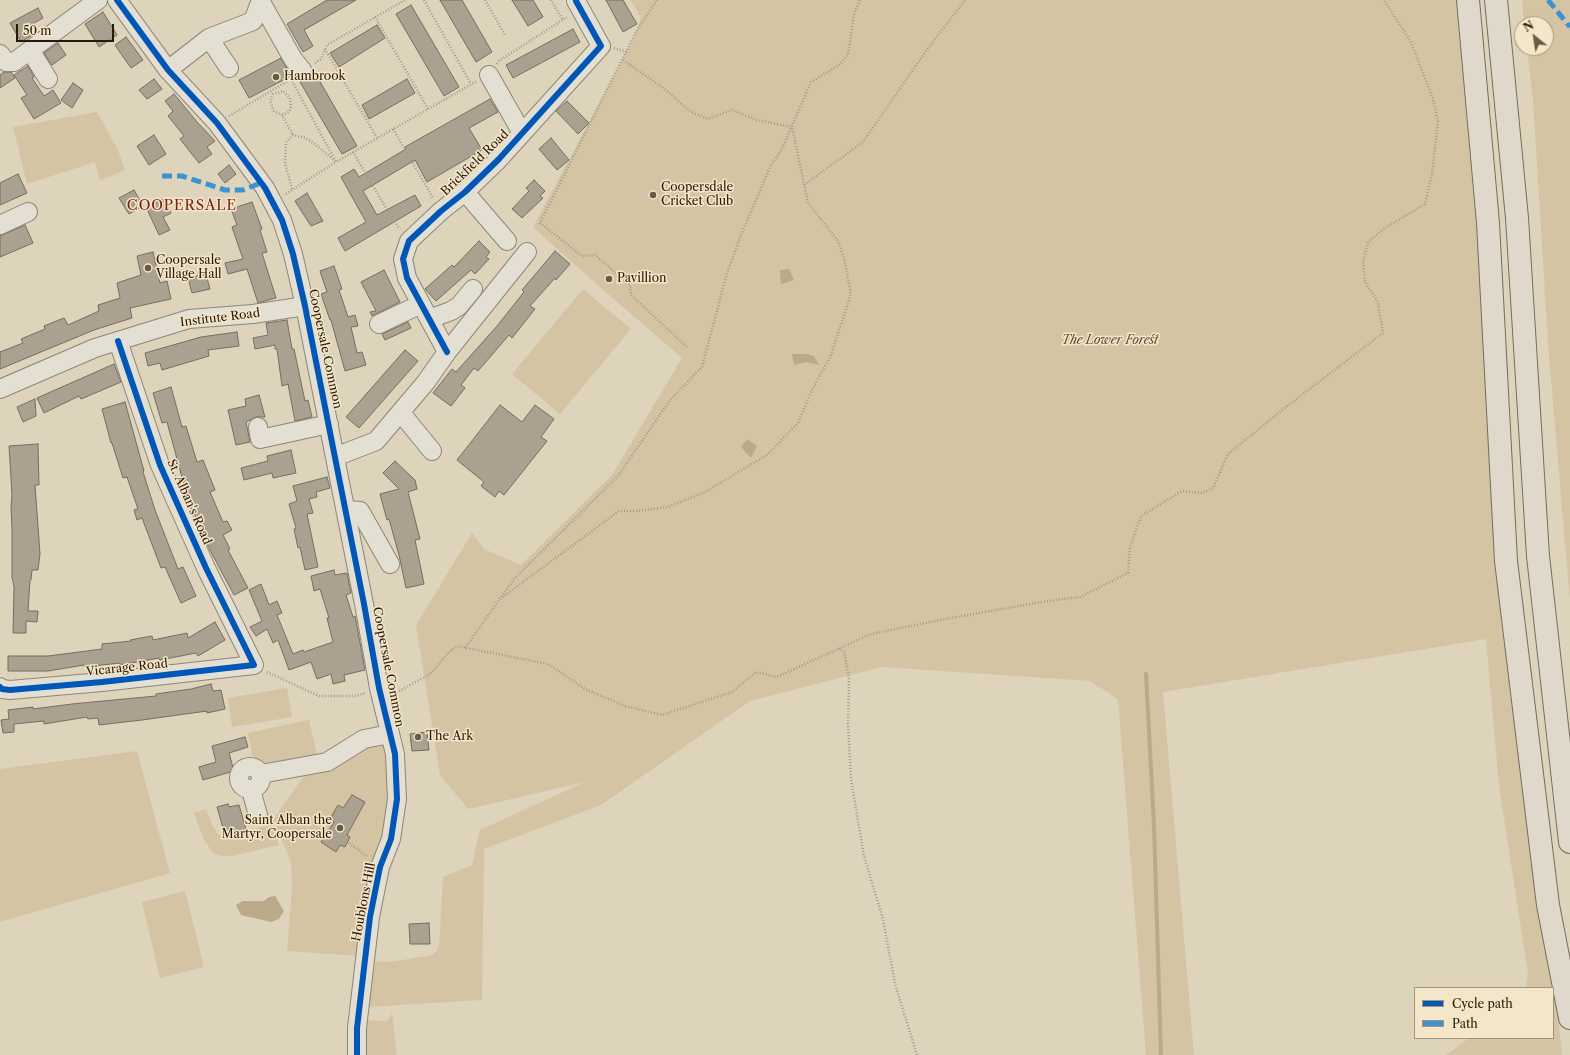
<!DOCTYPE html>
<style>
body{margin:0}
#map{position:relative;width:1570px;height:1055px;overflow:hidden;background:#ded3bb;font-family:"Libre Caslon Text",serif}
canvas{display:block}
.legend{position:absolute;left:1414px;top:987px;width:140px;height:52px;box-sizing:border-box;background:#f3e6c9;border:1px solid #a3947c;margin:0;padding:5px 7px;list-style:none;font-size:12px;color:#2a1908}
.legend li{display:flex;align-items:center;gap:8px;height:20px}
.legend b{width:20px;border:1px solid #a3947c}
.north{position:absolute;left:1514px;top:16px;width:40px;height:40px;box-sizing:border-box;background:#f3e6c9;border:1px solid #a3947c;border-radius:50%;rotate:330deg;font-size:11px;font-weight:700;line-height:16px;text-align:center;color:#2a1908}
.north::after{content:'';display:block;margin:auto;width:14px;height:18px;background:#695a47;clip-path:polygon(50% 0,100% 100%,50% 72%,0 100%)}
.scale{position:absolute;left:16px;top:24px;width:98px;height:18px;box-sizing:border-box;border:2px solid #2a1908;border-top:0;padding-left:5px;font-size:12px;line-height:14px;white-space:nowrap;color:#2a1908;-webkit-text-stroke:3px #f3e6c9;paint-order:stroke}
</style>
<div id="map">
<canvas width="1570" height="1055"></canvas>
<ul class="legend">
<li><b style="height:5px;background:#0057b8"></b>Cycle path</li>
<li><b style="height:5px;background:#3c93d1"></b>Path</li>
</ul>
<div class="north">N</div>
<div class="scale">50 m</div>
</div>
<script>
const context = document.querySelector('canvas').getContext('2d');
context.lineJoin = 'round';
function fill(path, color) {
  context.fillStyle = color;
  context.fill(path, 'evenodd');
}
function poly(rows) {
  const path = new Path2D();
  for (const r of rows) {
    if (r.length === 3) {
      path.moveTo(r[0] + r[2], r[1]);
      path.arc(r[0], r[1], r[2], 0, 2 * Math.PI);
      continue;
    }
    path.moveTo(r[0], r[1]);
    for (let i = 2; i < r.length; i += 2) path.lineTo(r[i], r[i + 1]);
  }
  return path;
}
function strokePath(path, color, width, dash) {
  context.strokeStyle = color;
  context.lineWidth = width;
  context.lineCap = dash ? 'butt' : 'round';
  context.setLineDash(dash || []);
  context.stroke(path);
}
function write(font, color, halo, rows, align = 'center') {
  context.font = font + ' "Libre Caslon Text",serif';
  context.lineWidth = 3;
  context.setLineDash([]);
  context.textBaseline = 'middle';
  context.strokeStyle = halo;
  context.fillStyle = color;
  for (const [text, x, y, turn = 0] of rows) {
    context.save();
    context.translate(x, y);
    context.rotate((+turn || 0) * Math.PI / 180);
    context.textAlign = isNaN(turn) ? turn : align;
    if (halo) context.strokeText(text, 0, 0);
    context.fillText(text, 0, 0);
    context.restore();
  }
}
fill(poly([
 [631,0,1464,0,1499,420,1562,1055,1446,1055,1469,1038,1553,1038,1553,988,1526,988,1528,974,1499,786,1486,639,1163,692,1194,1055,1146,1055,1118,699,1090,681,882,667,750,701,601,805,484,849,482,1000,367,1007,371,961,390,962,433,955,439,948,443,877,472,865,480,830,585,782,468,809,440,775,416,625,472,533,484,549,521,565,612,475,682,358,585,274,533,227,632,42,641,18],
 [1522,0,1570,0,1570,601,1548,344,1533,100,1527,48,1546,48,1546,24,1524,24],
 [97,112,118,150,125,170,100,181,95,162,27,184,13,127],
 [583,289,631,329,560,414,512,374],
 [287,688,292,717,232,727,228,698],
 [309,720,318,759,266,770,253,759,248,733],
 [385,740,391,766,387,839,368,875,358,956,287,951,292,889,291,862,273,820,303,777,319,766,366,743],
 [137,751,170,873,0,922,0,769],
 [206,809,213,827,218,834,225,838,272,824,279,845,232,856,221,856,213,853,203,838,194,813],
 [185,891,204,967,160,978,142,902],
 [392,1013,397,1055,365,1055,366,1020,388,1021]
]), '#d4c4a3');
fill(poly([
 [789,269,794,280,781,284,780,270],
 [792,354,806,354,814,356,819,365,806,362,794,365],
 [747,439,757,446,751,458,741,447],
 [275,896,284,911,279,919,271,922,241,915,236,905,243,901,264,901,269,897]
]), '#baaa89');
strokePath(poly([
 [1146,674,1154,826,1161,1055]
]), '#baaa89', 4);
const building = poly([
 [327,0,356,0,304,30,313,46,303,52,287,24,327,0],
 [440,0,462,0,492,52,476,62,440,0],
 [512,0,533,0,543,17,528,26,512,0],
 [606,0,623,0,637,24,623,32,606,0],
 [411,5,459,87,444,96,396,14,411,5],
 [38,8,43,18,29,26,34,34,21,42,10,23,38,8],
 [103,12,117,35,99,47,85,24,103,12],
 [377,25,385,38,339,67,330,53,377,25],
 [573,29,580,42,513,78,506,65,573,29],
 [126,37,143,60,131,68,115,45,126,37],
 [58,43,66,55,52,65,44,53,58,43],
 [281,58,291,76,249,98,239,80,281,58],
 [28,66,34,77,32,78,44,96,53,90,61,103,34,119,21,98,27,95,14,75,28,66],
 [4,72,11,72,15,78,0,88,0,75,4,72],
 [315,73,357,146,342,154,300,82,315,73],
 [154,79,162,89,147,99,139,90,154,79],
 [407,79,415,93,369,119,362,105,407,79],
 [73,83,83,90,72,108,61,100,73,83],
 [174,94,197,122,215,141,207,147,212,154,199,163,180,139,184,136,168,116,173,111,165,101,174,94],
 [490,99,498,112,469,128,482,150,427,182,415,160,363,191,377,215,415,195,421,206,345,251,338,238,366,222,341,177,354,169,359,177,406,149,405,147,490,99],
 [567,101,589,123,578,134,556,111,567,101],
 [154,135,166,154,149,165,137,146,154,135],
 [551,138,569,160,557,170,539,149,551,138],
 [229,165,236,174,225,183,218,174,229,165],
 [18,174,27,193,0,205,0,183,18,174],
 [534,180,545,191,540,196,543,198,522,218,512,209,529,191,526,188,534,180],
 [134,190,143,206,129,214,119,198,134,190],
 [307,193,323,221,311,226,295,201,307,193],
 [164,199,171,213,163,217,170,230,159,235,146,207,164,199],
 [252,202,262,229,260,230,267,252,262,253,276,298,258,303,247,269,228,274,225,263,243,259,232,227,237,225,231,209,252,202],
 [25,225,33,243,0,257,0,236,25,225],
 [479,241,490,252,486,257,489,259,475,274,471,270,436,301,425,289,452,265,454,267,479,241],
 [555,251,570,264,556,280,555,278,530,306,535,309,512,338,509,335,478,371,474,368,461,385,465,388,451,406,433,393,452,369,456,372,497,326,524,292,522,290,555,251],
 [153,252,160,283,167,281,171,299,130,308,132,318,94,330,0,369,0,352,23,343,21,339,45,329,44,326,64,318,68,325,99,311,98,305,120,298,117,283,141,275,137,256,153,252],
 [334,266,342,289,339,290,348,317,355,315,358,326,351,327,357,353,362,352,366,365,345,371,331,320,330,320,321,294,327,292,320,271,334,266],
 [384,270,400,302,372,316,370,312,376,311,361,282,384,270],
 [206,274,210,289,192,293,188,278,206,274],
 [287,320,292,349,294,349,305,401,308,400,312,417,295,421,288,384,282,386,277,349,275,349,275,345,255,349,253,338,268,335,266,323,287,320],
 [408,322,411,328,385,340,382,334,408,322],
 [237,332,239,346,208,350,209,356,162,370,160,363,148,366,145,353,201,337,237,332],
 [405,350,418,361,359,428,346,417,405,350],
 [114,364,121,382,81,399,79,396,44,413,37,398,114,364],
 [171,387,182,427,186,426,197,462,203,460,215,490,210,492,223,522,227,521,232,530,223,535,230,549,228,550,248,588,234,595,211,552,202,533,203,532,189,503,192,502,183,481,167,422,162,423,153,393,171,387],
 [259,395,265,417,256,417,246,422,250,442,236,445,228,410,246,406,245,399,259,395],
 [35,399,36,416,23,422,17,407,35,399],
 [125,402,144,471,143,472,155,510,178,569,183,567,196,596,181,603,165,567,161,568,142,518,137,520,134,510,138,509,127,477,123,478,112,443,111,443,102,409,125,402],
 [500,405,522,422,535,405,554,419,541,437,547,441,504,495,499,491,495,497,481,486,484,482,457,460,500,405],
 [38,444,39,485,35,485,40,554,38,570,32,570,31,580,30,580,28,611,38,611,37,622,26,621,26,633,13,633,14,587,12,577,12,528,11,507,12,495,9,446,38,444],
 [291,450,296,473,273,478,272,473,244,480,241,468,268,461,267,456,291,450],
 [395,461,415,480,417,489,408,492,420,539,415,540,424,584,406,588,399,555,389,519,387,520,380,494,399,489,383,473,395,461],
 [327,477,330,488,316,492,317,497,309,499,313,513,307,514,318,567,305,570,300,547,298,548,294,529,296,528,289,504,297,501,293,486,327,477],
 [334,570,335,575,347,573,351,593,346,595,353,617,355,616,365,670,344,675,345,681,333,684,331,674,317,679,311,662,289,670,278,640,273,643,267,629,256,636,250,627,262,621,249,590,261,584,269,605,277,601,282,613,277,615,293,654,303,650,304,652,333,642,327,618,329,618,320,589,314,591,311,576,334,570],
 [215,622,225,640,198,656,196,653,160,660,159,658,120,665,120,663,84,667,84,665,48,671,8,671,8,656,48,656,102,649,102,644,131,641,130,640,152,636,153,640,187,633,188,638,215,622],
 [211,684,213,691,221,690,225,709,207,713,207,711,142,720,99,725,98,718,88,719,87,717,44,724,44,721,14,724,14,732,3,733,1,720,9,719,8,710,33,707,33,709,72,704,156,696,156,694,191,689,211,684],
 [427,732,429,750,412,751,410,734,427,732],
 [245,737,248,747,229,753,234,771,203,780,199,767,216,762,212,746,245,737],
 [352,795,365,802,347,835,350,837,345,847,340,845,336,852,321,842,334,822,330,819,338,805,343,808,352,795],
 [228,804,229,807,239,805,246,829,225,835,217,807,228,804],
 [429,923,430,944,410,944,409,924,429,923]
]);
fill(building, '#aaa190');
strokePath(building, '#756d5f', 1);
const minor = poly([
 [117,0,168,70,217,123,265,188,282,220,293,254,305,306,364,604,379,688,395,754,396,777,397,799,391,839,380,867,370,917,357,1028,357,1055],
 [261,2,293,59,302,70],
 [209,38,229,68],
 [30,50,48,79],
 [0,54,6,62,14,62,98,0],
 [168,70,209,38,253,21,261,0],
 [489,75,522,133],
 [465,192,507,241],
 [0,225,28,212],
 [429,319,451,311,459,306,473,289],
 [379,324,421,304],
 [447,352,407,278,403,259,409,241,441,211,465,192,498,160,601,46,576,1],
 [0,389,95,348,189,319,253,314,305,306],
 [401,413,432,451],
 [258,427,260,439,329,424],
 [335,457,376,441,426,382,447,352,527,252],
 [346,510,360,511,390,564],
 [0,687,2,689,10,690,102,682,254,665,206,568,160,465,118,341],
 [250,778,11],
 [261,774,327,762,364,739,390,734],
 [251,790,258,815]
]);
const highway = poly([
 [1468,0,1488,223,1506,561,1548,905,1570,1018],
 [1496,0,1517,218,1538,556,1570,842]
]);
strokePath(minor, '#8e8677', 20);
strokePath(highway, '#756d5f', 24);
strokePath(poly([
 [424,0,471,84],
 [485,0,505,35],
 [551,0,563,20],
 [657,0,637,30,540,223,582,256,595,255,630,285,631,295,687,347],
 [375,17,428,109],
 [614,48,627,52],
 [325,49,377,138],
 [623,60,662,87,691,112,708,119,732,110,757,120,792,127],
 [315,63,321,59,327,45,405,0],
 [497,64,499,61,567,17],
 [282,115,289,112,291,107,290,98,283,91,273,94,270,101,274,111,282,115,293,135],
 [229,116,291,79,336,162,284,195],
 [393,129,433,198],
 [353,152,393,220,400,229],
 [804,185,863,142,926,51,965,0],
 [292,189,285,163,286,142,293,135,306,138,315,144,336,162,477,81],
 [500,599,619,511,638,511,668,507,705,492,767,455,798,423,812,390,831,355,851,294,844,258,838,241,808,203,792,127],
 [465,648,514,579,618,476,670,400,702,367,727,273,741,235,771,165,782,149,811,82,839,65,848,55,854,14,860,0],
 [839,648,844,652,849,678,848,724,851,779,864,856,883,919,895,984,917,1055],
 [267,672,319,696,355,696,366,693],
 [394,694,430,674,449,652,457,646,548,664,585,689,625,706,662,715,732,692,756,672,777,677,871,634,940,620,1041,602,1080,597,1128,573,1130,547,1141,516,1182,491,1202,493,1213,488,1228,454,1286,407,1383,333,1378,302,1365,282,1363,262,1368,242,1385,228,1425,204,1432,174,1438,121,1433,99,1411,42,1384,0],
 [349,843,368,857]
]), '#a19b90', 2.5, [1, 2]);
strokePath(minor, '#e4dfd3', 18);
strokePath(highway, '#e0d9cb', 22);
strokePath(poly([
 [1548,0,1570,27],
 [162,176,182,176,225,190,243,190,261,183]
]), '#3c93d1', 5, [10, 5]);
strokePath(poly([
 [117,0,168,70,217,123,265,188,282,220,293,254,305,306,364,604,379,688,395,754,396,777,397,799,391,839,380,867,370,917,357,1028,357,1055],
 [447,352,407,278,403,259,409,241,441,211,465,192,498,160,601,46,576,1],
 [0,687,2,689,10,690,102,682,254,665,206,568,160,465,118,341]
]), '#0057b8', 6);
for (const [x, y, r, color] of [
 [276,77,4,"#695a47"],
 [653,195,4,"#695a47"],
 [148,268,4,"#695a47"],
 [609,279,4,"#695a47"],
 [418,737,4,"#695a47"],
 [340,828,4,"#695a47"]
]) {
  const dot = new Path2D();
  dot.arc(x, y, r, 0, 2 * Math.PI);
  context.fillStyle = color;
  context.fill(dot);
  strokePath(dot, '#f3e6c9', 1.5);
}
write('12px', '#2a1908', '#f3e6c9', [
 ["Hambrook",284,77],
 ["Coopersdale",661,188],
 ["Cricket Club",661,202],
 ["Coopersale",156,261],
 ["Village Hall",156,275],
 ["Pavillion",617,279],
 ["The Ark",426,737],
 ["Saint Alban the",332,821,"right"],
 ["Martyr, Coopersale",332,835,"right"]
], 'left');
write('12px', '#2a1908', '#f3e6c9', [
 ["Brickfield Road",475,163,-44],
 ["Institute Road",220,318,-7],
 ["Coopersale Common",325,349,78],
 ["St. Alban's Road",189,502,66],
 ["Coopersale Common",388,667,79],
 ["Vicarage Road",127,668,-6],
 ["Houblons Hill",364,902,-79]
]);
write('italic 12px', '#5b4931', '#f3e6c9', [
 ["The Lower Forest",1110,341]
]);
context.letterSpacing = '1px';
write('14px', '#7a1f14', '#f3e6c9', [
 ["COOPERSALE",182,206]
]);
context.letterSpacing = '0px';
</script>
